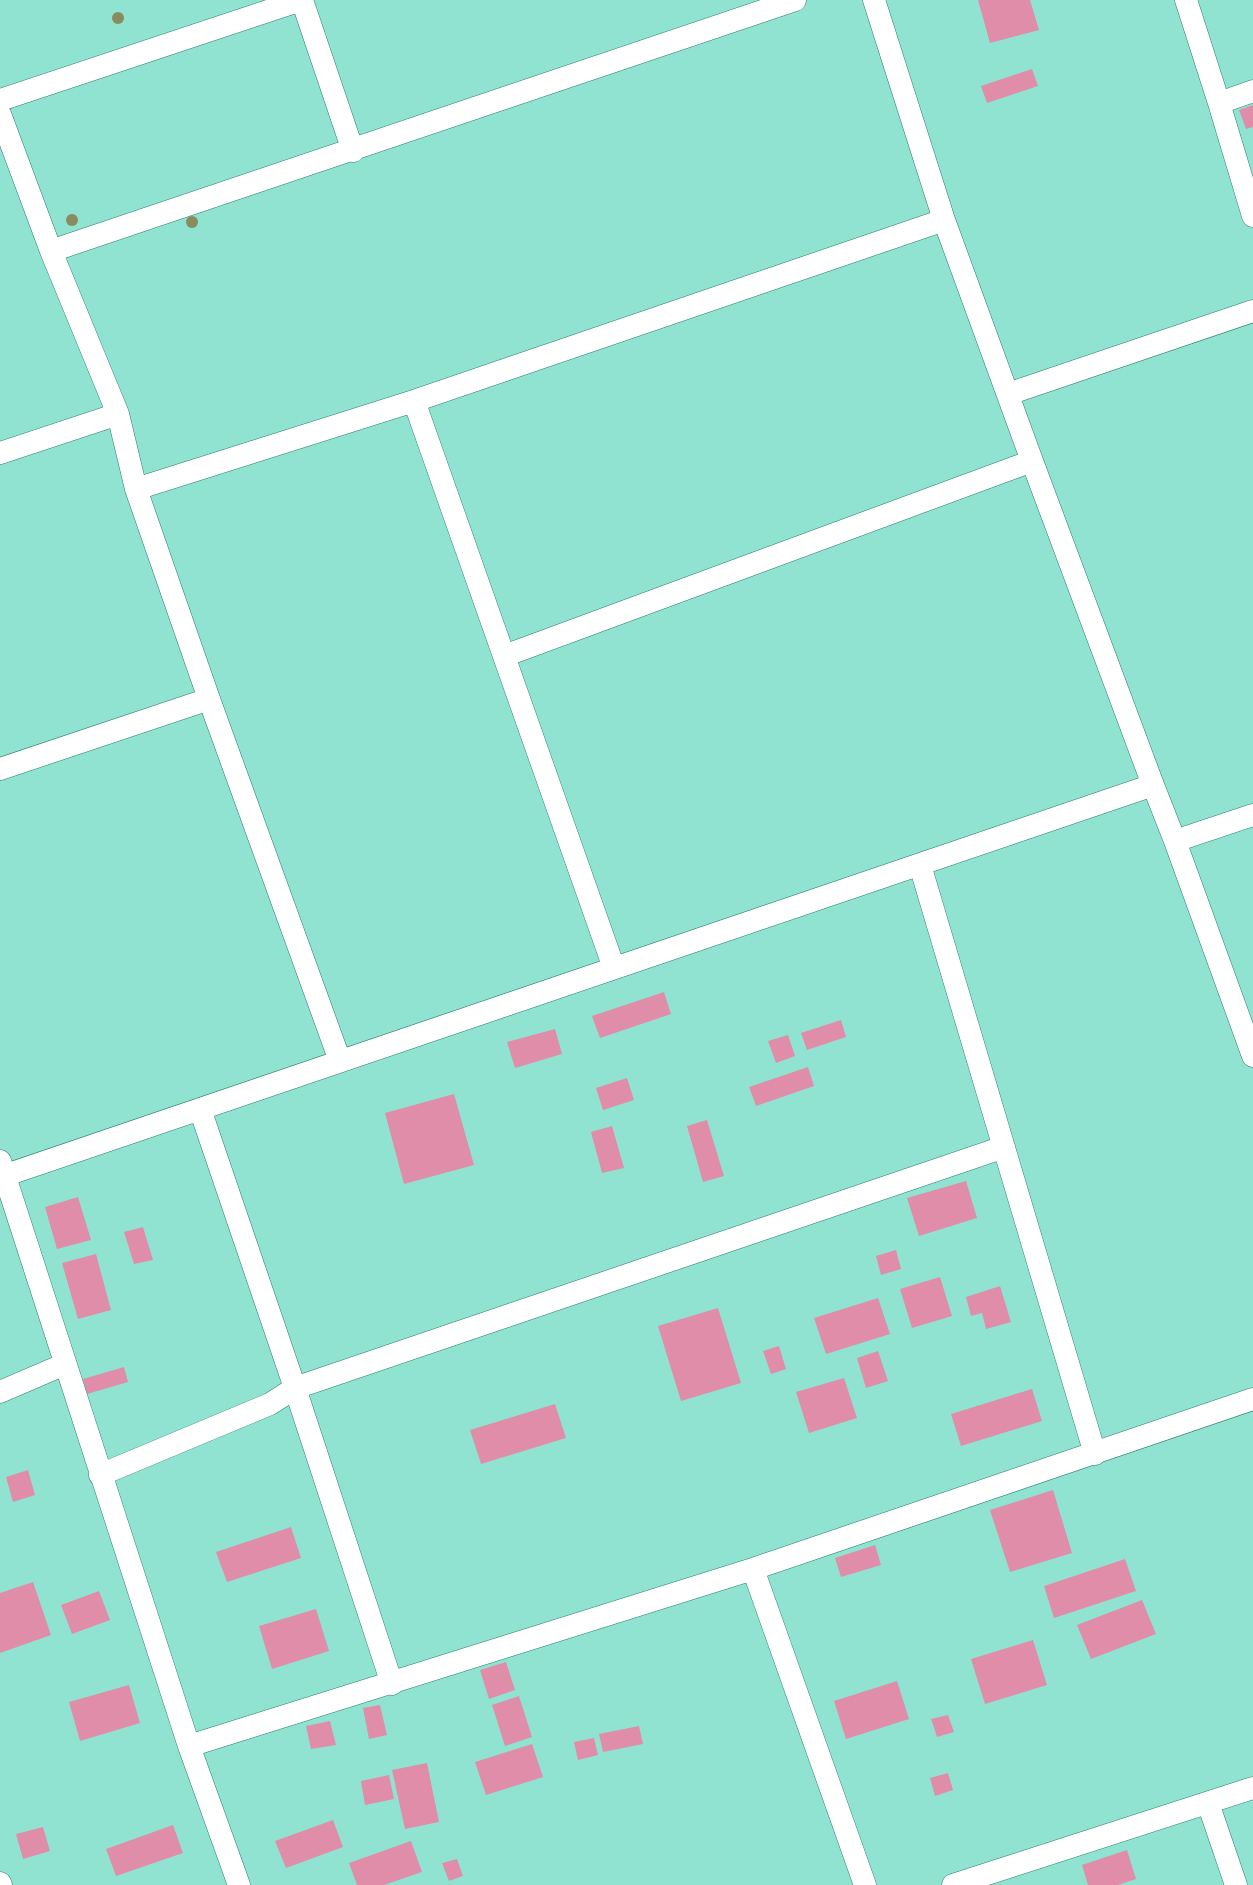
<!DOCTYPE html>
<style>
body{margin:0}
canvas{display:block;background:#90e3d0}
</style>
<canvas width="1253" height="1885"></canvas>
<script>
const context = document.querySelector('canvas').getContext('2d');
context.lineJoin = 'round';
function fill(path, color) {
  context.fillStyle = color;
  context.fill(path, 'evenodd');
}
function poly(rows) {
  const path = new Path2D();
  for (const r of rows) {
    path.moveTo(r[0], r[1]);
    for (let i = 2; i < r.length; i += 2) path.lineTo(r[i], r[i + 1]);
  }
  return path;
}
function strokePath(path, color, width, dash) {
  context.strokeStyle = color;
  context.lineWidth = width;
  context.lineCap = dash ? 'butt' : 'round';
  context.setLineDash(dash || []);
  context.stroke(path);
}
fill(poly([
 [978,0,1030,0,1039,30,990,43],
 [1032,69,1038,86,987,103,981,86],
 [1253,105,1253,127,1246,129,1239,110],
 [664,992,671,1014,600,1038,592,1016],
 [841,1020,846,1037,807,1050,801,1033],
 [555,1029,562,1054,515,1068,507,1042],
 [788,1035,795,1056,776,1063,768,1041],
 [808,1067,814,1086,756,1106,749,1087],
 [627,1078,634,1100,603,1110,596,1088],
 [454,1094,474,1165,404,1184,385,1113],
 [707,1120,724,1176,703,1182,687,1126],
 [612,1126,624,1168,602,1173,591,1132],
 [966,1181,977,1218,919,1236,907,1198],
 [78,1197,91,1240,57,1249,45,1207],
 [143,1227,153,1260,134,1264,124,1232],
 [896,1250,901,1269,881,1275,876,1256],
 [96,1254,111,1310,78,1319,62,1263],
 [940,1277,952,1316,912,1328,900,1289],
 [1000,1286,1011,1322,986,1329,982,1313,971,1316,966,1297],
 [878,1298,890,1334,826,1354,814,1318],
 [718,1308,741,1383,681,1401,658,1326],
 [779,1346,786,1369,771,1374,763,1351],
 [878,1351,888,1381,866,1388,857,1358],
 [124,1367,128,1382,87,1394,83,1379],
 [844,1378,857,1418,809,1433,796,1392],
 [1032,1389,1042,1421,961,1446,951,1414],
 [555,1404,566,1438,481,1464,470,1430],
 [28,1470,35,1495,13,1502,6,1477],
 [1053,1490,1072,1553,1010,1572,990,1510],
 [291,1527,301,1558,227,1582,216,1552],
 [875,1545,881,1565,841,1577,835,1558],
 [1125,1559,1136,1591,1054,1618,1044,1586],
 [33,1582,51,1635,0,1653,0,1593],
 [99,1591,110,1620,72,1634,61,1605],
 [1142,1600,1156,1634,1091,1659,1077,1625],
 [316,1609,329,1651,272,1669,259,1626],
 [1033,1640,1047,1685,985,1704,971,1659],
 [506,1662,515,1690,489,1699,480,1670],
 [897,1681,909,1719,846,1739,834,1701],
 [129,1685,140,1723,80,1741,69,1702],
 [519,1696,532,1737,505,1746,492,1705],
 [380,1705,387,1735,369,1739,363,1708],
 [948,1715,954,1732,937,1737,931,1719],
 [330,1721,336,1745,311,1749,306,1726],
 [639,1726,643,1744,603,1752,599,1734],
 [594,1738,598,1755,578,1760,574,1742],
 [532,1744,543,1777,486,1795,475,1762],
 [427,1763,439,1822,405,1829,392,1770],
 [948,1773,953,1790,935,1796,930,1778],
 [389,1775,394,1799,365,1805,361,1781],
 [333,1820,343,1847,286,1868,275,1841],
 [173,1825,183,1853,116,1876,106,1849],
 [43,1827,50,1851,23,1859,16,1834],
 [411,1841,422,1872,384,1885,357,1885,349,1863],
 [1127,1850,1136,1879,1118,1885,1088,1885,1082,1865],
 [457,1859,463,1876,449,1881,442,1863]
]), '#e08da9');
const minor = poly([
 [302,0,353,151],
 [874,0,944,220,1032,461,1153,785,1175,841,1253,1056],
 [1186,0,1219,103,1253,216],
 [0,100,301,0],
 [1219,103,1253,91],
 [0,114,51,251,118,414,136,489,209,699,340,1061],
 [51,251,795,0],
 [1008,394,1253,311],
 [414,401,614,968],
 [0,453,118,414],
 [136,489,414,401,944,220],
 [504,656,1032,461],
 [0,769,209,699],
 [1175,841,1253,815],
 [920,865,1095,1454],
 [200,1109,295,1388,392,1684],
 [0,1161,189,1746,239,1885],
 [0,1177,1153,785],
 [0,1392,65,1364],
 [100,1475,270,1404,295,1388,1004,1147],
 [753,1569,865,1885],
 [189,1746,753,1569,1253,1399],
 [1208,1803,1236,1885],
 [0,1883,1,1885],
 [953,1885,1253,1788]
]);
strokePath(minor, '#29806f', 23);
strokePath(minor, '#fff', 22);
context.fillStyle = '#888c5e';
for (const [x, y] of [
 [118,18],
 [72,220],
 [192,222]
]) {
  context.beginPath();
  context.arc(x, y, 6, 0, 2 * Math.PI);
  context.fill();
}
</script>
